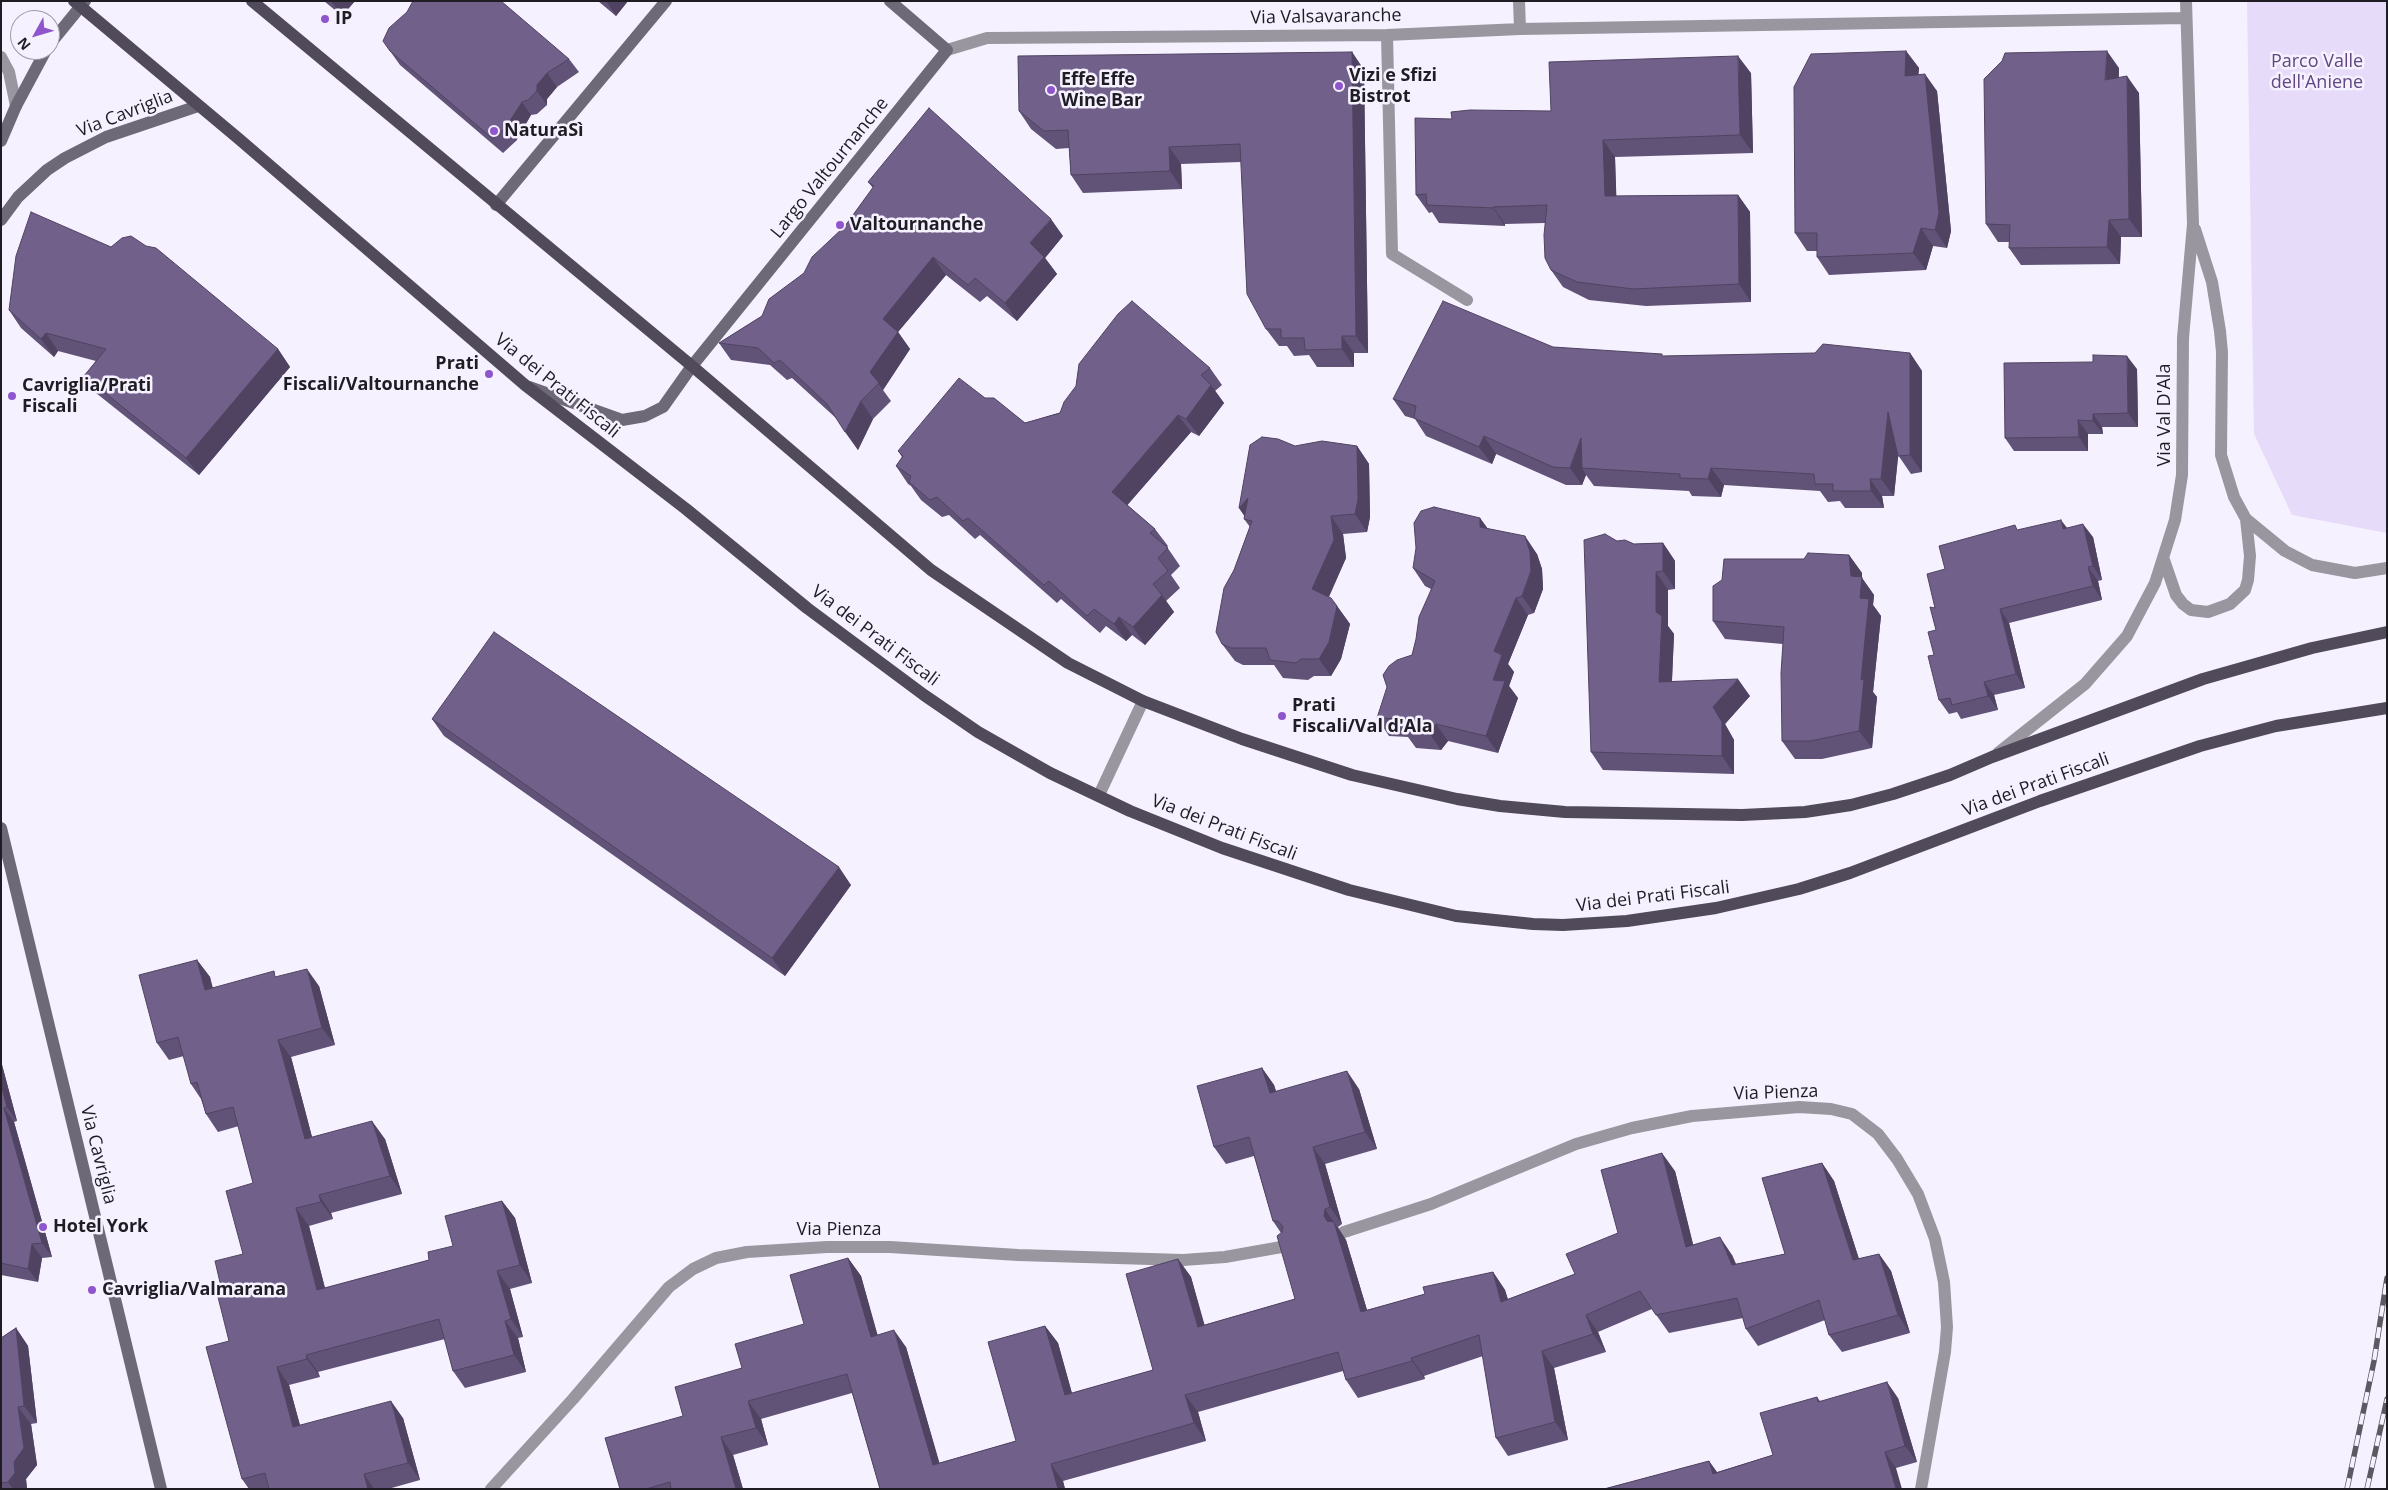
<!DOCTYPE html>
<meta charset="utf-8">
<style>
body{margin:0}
#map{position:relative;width:2388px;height:1490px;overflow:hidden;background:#f6f1ff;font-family:"Open Sans",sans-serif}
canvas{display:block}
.frame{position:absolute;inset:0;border:2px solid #201c24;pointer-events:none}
.north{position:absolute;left:10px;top:10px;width:50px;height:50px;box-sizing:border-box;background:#f6f1ff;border:1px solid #a09ca7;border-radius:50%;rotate:231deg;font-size:14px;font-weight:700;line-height:20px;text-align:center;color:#201c24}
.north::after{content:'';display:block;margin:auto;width:18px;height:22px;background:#8e55cd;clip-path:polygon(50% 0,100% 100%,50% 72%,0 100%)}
</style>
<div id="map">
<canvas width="2388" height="1490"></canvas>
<div class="frame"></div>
<div class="north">N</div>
</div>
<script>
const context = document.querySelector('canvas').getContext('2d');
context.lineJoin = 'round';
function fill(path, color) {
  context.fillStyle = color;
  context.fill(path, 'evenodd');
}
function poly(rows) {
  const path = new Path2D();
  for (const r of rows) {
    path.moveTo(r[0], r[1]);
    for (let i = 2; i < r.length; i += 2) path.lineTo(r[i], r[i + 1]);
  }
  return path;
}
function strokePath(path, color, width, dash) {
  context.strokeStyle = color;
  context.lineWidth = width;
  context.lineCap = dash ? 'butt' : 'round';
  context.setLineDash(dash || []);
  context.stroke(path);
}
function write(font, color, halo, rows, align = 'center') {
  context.font = font + ' "Open Sans",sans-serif';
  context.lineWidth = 5;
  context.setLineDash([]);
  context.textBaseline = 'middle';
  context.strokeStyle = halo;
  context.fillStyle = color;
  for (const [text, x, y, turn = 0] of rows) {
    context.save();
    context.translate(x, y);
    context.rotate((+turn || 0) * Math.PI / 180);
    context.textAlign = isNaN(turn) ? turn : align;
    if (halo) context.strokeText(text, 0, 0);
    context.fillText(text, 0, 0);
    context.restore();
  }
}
fill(poly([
 [2247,1,2387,1,2387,533,2292,515,2254,434]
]), '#e7dbfa');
strokePath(poly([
 [1519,1,1520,29],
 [1387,35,1392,254,1467,300],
 [947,50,987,38,1387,35,1520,29,2186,18],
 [1,57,9,72,16,106],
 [2195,229,2212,282,2220,331,2222,352,2221,455,2234,497,2246,519,2285,551,2312,565,2355,573,2387,568],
 [2164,560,2176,595,2183,604,2191,610,2208,612,2230,604,2245,590,2248,580,2250,556,2246,519],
 [1998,753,2085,684,2127,636,2155,583,2175,520,2182,475,2183,338,2193,224,2186,1],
 [1099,795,1143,701],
 [1344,1232,1431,1204,1576,1144,1632,1128,1692,1116,1799,1107,1831,1109,1852,1114,1878,1134,1897,1159,1918,1194,1935,1239,1944,1282,1947,1327,1945,1352,1921,1489],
 [491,1489,573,1399,669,1287,693,1269,716,1258,747,1252,827,1247,890,1247,1018,1255,1183,1260,1225,1257,1287,1246]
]), '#99969f', 12);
strokePath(poly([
 [50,44,85,1],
 [1,141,16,106,46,50],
 [496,205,666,1],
 [1,220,18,197,47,170,65,158,106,137,198,106],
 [529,387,622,420,645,416,663,407,692,366,947,50,890,1],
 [1,828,161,1489]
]), '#6e6976', 12);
strokePath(poly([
 [74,1,239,139,525,385,686,509,807,608,924,695,978,732,1050,773,1130,811,1222,848,1349,890,1456,916,1533,924,1563,925,1627,921,1716,908,1799,889,1850,873,2040,801,2200,746,2276,726,2387,708],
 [252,1,692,366,931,570,1068,663,1143,701,1242,739,1352,775,1457,799,1500,806,1565,812,1742,815,1805,812,1851,805,1893,794,1950,775,1992,757,2203,679,2312,648,2387,632]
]), '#504a5a', 12);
const rail = poly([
 [2347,1489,2374,1361,2387,1278],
 [2367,1489,2387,1399]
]);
strokePath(rail, '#5d5862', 5.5);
strokePath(rail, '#f6f1ff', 4, [11]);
fill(poly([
 [324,1,355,1,342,16],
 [598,1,628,1,616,16],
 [407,12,569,59,579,72,557,87,547,99,547,105,537,114,531,115,516,141,503,153,400,65,390,51],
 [1906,51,1919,68,1918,75,1937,91,1951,231,1947,248,1933,246,1926,270,1829,275,1817,257,1817,251,1807,251,1795,233],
 [1352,52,1364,70,1368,353,1354,353,1354,367,1317,367,1309,355,1294,356,1287,346,1279,346,1266,329,1241,162,1181,164,1182,189,1083,193,1071,175,1069,148,1056,149,1031,129,1019,111],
 [2119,68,2119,77,2139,93,2142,237,2121,237,2120,264,2021,265,2009,248,2009,242,1998,242,1986,224],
 [1751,73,1753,153,1615,157,1616,196,1738,195,1750,212,1751,302,1646,306,1589,300,1563,287,1551,270,1545,223,1505,224,1505,226,1439,223,1432,212,1429,213,1416,195,1452,119,1551,111],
 [868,182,1063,236,1045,258,1057,274,1017,321,987,296,980,302,946,275,898,332,910,349,883,390,891,401,873,419,858,450,837,419,792,378,787,380,770,365,731,360,719,343,762,316,804,273,845,226,873,188],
 [9,310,278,349,290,367,199,475,96,393,84,376,96,361,58,351,54,357,21,328],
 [1553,347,1664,356,1910,353,1922,371,1922,472,1911,474,1898,455,1894,496,1882,496,1884,508,1845,508,1840,501,1828,502,1820,491,1724,485,1721,497,1692,496,1689,491,1594,486,1586,475,1582,485,1566,485,1496,454,1492,464,1426,436,1415,419,1405,416,1393,399],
 [1210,368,1222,385,1215,391,1224,403,1199,436,1191,432,1127,505,1155,529,1168,546,1167,547,1180,566,1171,575,1180,588,1166,601,1174,612,1145,645,1132,635,1126,641,1106,626,1100,633,1061,599,1057,603,980,535,975,539,949,515,942,517,921,500,911,486,908,484,896,466,902,457,898,451,985,398,1025,423],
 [2137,369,2138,427,2102,427,2103,434,2088,434,2088,451,2014,451,2005,438],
 [1295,446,1357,446,1369,464,1370,517,1367,532,1343,534,1346,558,1329,597,1337,606,1350,624,1341,659,1331,676,1314,676,1308,680,1283,678,1274,665,1243,665,1235,661,1222,644,1234,570,1250,527,1244,519,1245,516,1239,508],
 [1480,518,1488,529,1537,554,1542,569,1543,589,1534,613,1528,615,1508,664,1514,672,1509,686,1518,698,1498,753,1448,741,1441,750,1416,748,1408,737,1389,736,1377,718,1412,655,1431,589,1425,586,1413,568],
 [2067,528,2093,537,2102,580,2098,581,2102,600,2009,623,2025,688,1994,695,1998,710,1961,719,1957,712,1949,714,1939,700,1934,655,1936,630,1935,608,2019,530],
 [1663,543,1675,561,1675,589,1668,590,1668,626,1674,634,1672,681,1750,696,1725,724,1734,740,1734,774,1603,770,1591,752,1634,544],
 [1849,555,1862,573,1862,578,1874,595,1873,605,1881,616,1873,692,1877,697,1872,748,1822,759,1795,759,1782,741,1783,644,1725,639,1713,621,1804,559],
 [432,719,851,885,785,976,444,736],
 [197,960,210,977,212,988,277,977,319,986,335,1045,291,1057,312,1137,385,1139,402,1194,331,1213,333,1219,309,1226,325,1288,429,1260,453,1246,502,1201,515,1218,532,1283,510,1289,523,1337,518,1338,526,1372,465,1388,453,1371,445,1339,318,1372,320,1377,289,1385,300,1425,403,1418,420,1480,388,1489,249,1489,242,1479,229,1341,222,1291,243,1254,253,1183,239,1126,218,1132,206,1114,201,1099,191,1084,184,1056,169,1060,157,1043],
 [1,1061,17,1121,14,1122,52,1257,42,1258,38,1282,1,1275],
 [1262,1068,1274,1085,1276,1091,1359,1089,1377,1149,1325,1164,1342,1224,1338,1227,1346,1240,1367,1310,1425,1294,1493,1272,1505,1290,1508,1299,1575,1274,1618,1233,1675,1171,1693,1245,1732,1255,1736,1264,1785,1254,1822,1163,1834,1181,1859,1259,1879,1254,1891,1271,1910,1333,1842,1352,1829,1335,1825,1320,1758,1346,1746,1329,1743,1318,1669,1333,1652,1309,1598,1332,1606,1352,1554,1368,1568,1440,1508,1456,1496,1438,1483,1356,1424,1376,1425,1379,1358,1398,1346,1380,1343,1371,1198,1412,1206,1441,1063,1481,1065,1489,880,1489,852,1393,761,1419,768,1445,733,1455,743,1489,620,1489,683,1416,742,1368,804,1324,848,1258,861,1276,877,1335,906,1347,939,1463,1016,1441,1045,1326,1058,1343,1072,1393,1153,1370,1178,1259,1191,1277,1204,1325,1295,1299,1281,1233,1273,1221,1254,1156,1226,1164,1214,1147],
 [16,1328,28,1346,37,1423,31,1424,37,1465,26,1479,27,1489,1,1489,1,1338],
 [1817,1397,1820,1401,1898,1398,1917,1462,1896,1468,1604,1489,1709,1461,1717,1472,1773,1455]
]), '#615377');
fill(poly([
 [331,1,355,1,342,16],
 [606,1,628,1,616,16],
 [1906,51,1919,68,1917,94,1905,76],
 [2107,51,2119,68,2117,97,2105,80],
 [1352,52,1364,70,1368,353,1356,336],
 [1738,56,1751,73,1753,153,1740,135],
 [547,73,557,87,547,99,547,105,537,91,537,85],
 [1925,74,1937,91,1951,231,1947,248,1935,230],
 [2127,76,2139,93,2142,237,2129,219],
 [522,102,531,115,516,141,506,127],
 [1603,140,1615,157,1617,214,1605,196],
 [1169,147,1181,164,1182,189,1170,171],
 [1738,195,1750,212,1751,302,1739,284],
 [1493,207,1505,224,1505,226,1493,208],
 [1051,219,1063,236,1045,258,1057,274,1017,321,1005,303,1030,243],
 [2109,220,2121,237,2120,264,2107,247],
 [1921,228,1933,246,1926,270,1913,253],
 [933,257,946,275,898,332,910,349,883,390,870,372,883,319],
 [46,333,58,351,54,357,41,339],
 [1342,336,1354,353,1354,367,1342,349],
 [278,349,290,367,199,475,186,458],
 [1910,353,1922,371,1922,472,1910,455],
 [2127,356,2137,369,2138,427,2128,413],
 [1211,385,1224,403,1199,436,1186,419],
 [861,401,873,419,858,450,845,432],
 [1888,412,1901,430,1894,496,1881,479],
 [2093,414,2102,427,2103,434,2093,421],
 [1178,415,1191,432,1124,509,1112,492],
 [2078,420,2088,434,2088,451,2079,437],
 [1484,436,1496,454,1492,464,1479,447],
 [1581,438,1582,468,1586,475,1582,485,1570,468],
 [1357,446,1369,464,1370,517,1367,532,1355,514],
 [1711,468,1724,485,1721,497,1708,479],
 [1870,479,1882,496,1884,508,1871,491],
 [1248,498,1252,521,1247,520,1239,508],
 [1331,516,1343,534,1346,558,1324,607,1312,589],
 [1480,518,1493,536,1480,527],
 [2061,520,2071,533,2063,529],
 [2083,524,2093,537,2102,580,2093,566],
 [1525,536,1537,554,1542,569,1543,589,1534,613,1522,596],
 [1663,543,1675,561,1675,589,1663,571],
 [1849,555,1862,573,1862,578,1874,595,1873,605,1881,616,1873,692,1877,697,1872,748,1859,731,1861,680,1860,598,1851,576],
 [2088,567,2098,581,2102,600,2093,586],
 [1656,572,1668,590,1668,626,1674,634,1671,700,1659,682,1656,612],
 [1162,595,1174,612,1145,645,1133,627],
 [1516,598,1528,615,1508,664,1514,672,1509,686,1518,698,1498,753,1486,736,1493,680,1494,651],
 [1337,606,1350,624,1341,659,1331,676,1319,659],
 [2000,609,2009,623,2025,688,2016,674],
 [1119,617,1132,635,1126,641,1114,624],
 [1738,679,1750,696,1725,724,1734,740,1734,774,1722,756,1713,707],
 [1984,682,1994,695,1998,710,1988,696],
 [1436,724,1448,741,1441,750,1429,733],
 [839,867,851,885,785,976,772,958],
 [197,960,210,977,218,1007,205,990],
 [307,969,319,986,335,1045,322,1028],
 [278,1040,291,1057,317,1156,305,1139],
 [1,1061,17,1121,7,1107,1,1084],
 [1262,1068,1274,1085,1282,1111,1270,1093],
 [1347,1071,1359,1089,1377,1149,1365,1132],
 [4,1108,14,1122,52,1257,42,1243],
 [372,1121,385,1139,402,1194,390,1176],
 [1313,1147,1325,1164,1342,1224,1330,1207],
 [1662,1153,1675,1171,1698,1264,1686,1247],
 [1822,1163,1834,1181,1865,1278,1853,1260],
 [319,1195,331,1213,333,1219,321,1202],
 [502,1201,515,1218,532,1283,520,1265],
 [296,1208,309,1226,330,1308,317,1290],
 [1325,1209,1346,1240,1373,1330,1361,1312,1324,1216],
 [1720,1237,1732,1255,1744,1283,1732,1265],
 [32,1244,42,1258,38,1282,28,1269],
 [1879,1254,1891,1271,1910,1333,1898,1315],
 [848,1258,861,1276,883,1354,871,1337],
 [1178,1259,1191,1277,1210,1344,1198,1327],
 [497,1271,510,1289,523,1337,511,1319],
 [1493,1272,1505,1290,1513,1319,1501,1302],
 [1586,1315,1598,1332,1606,1352,1593,1334],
 [505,1321,518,1338,526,1372,514,1355],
 [1045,1326,1058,1343,1077,1412,1065,1395],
 [16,1328,28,1346,37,1423,24,1406],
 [894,1330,906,1347,945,1482,933,1465],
 [1542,1351,1554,1368,1568,1440,1555,1422],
 [306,1355,318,1372,320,1377,307,1359],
 [1411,1358,1424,1376,1425,1379,1412,1361],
 [277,1367,289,1385,305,1444,293,1427],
 [1887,1382,1898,1398,1917,1462,1905,1446],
 [1185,1395,1198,1412,1206,1441,1194,1423],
 [391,1401,403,1418,420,1480,408,1463],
 [748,1401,761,1419,768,1445,756,1428],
 [18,1407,31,1424,37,1465,26,1479,27,1489,13,1489,8,1482],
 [721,1437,733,1455,743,1489,736,1489],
 [1885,1452,1896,1468,1902,1489,1896,1489],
 [1709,1461,1720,1477,1713,1474],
 [1051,1464,1063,1481,1065,1489,1058,1489],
 [364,1474,374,1489,368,1489]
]), '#4f4361');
const building = poly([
 [413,1,501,1,569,59,547,73,537,85,537,91,528,100,522,102,506,127,493,139,390,51,383,41,389,28,407,12,413,1],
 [1906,51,1905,76,1925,74,1939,213,1935,230,1921,228,1913,253,1817,257,1817,233,1795,233,1794,87,1811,54,1906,51],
 [2107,51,2105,80,2127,76,2129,219,2109,220,2107,247,2009,248,2010,225,1986,224,1984,79,2002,61,2005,53,2107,51],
 [1352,52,1356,336,1342,336,1342,349,1305,350,1304,338,1281,338,1281,329,1266,329,1247,294,1240,144,1169,147,1170,171,1071,175,1068,130,1044,131,1019,111,1018,56,1352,52],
 [1738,56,1740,135,1603,140,1605,196,1738,195,1739,284,1633,289,1577,282,1551,270,1545,258,1544,235,1547,205,1493,207,1493,208,1427,205,1426,194,1416,195,1415,118,1452,119,1451,112,1470,110,1551,111,1549,62,1738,56],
 [929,108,1051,219,1030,243,1044,257,1005,303,975,278,968,285,933,257,883,319,898,332,870,372,879,383,861,401,845,432,827,404,780,360,774,363,758,348,719,343,762,316,769,299,804,273,812,257,845,226,874,186,868,182,929,108],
 [31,212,111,247,122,238,131,236,146,246,156,248,278,349,186,458,84,376,106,349,46,333,41,339,9,310,16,256,31,212],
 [1132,301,1210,368,1201,375,1211,385,1186,419,1178,415,1112,492,1155,529,1150,533,1168,548,1158,558,1168,571,1153,584,1162,595,1133,627,1119,617,1114,624,1094,609,1087,616,1049,581,1044,585,968,518,963,521,937,497,930,500,909,482,911,476,896,466,903,456,898,451,959,378,985,398,994,398,1025,423,1060,413,1064,402,1076,386,1079,364,1118,314,1132,301],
 [1443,301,1553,347,1662,354,1662,356,1815,353,1823,344,1910,353,1910,455,1898,456,1888,412,1881,479,1870,479,1871,491,1833,491,1833,484,1815,484,1814,474,1711,468,1708,479,1680,478,1680,474,1582,468,1581,438,1570,468,1553,467,1484,436,1479,447,1414,418,1416,406,1393,399,1443,301],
 [2093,355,2127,356,2128,413,2093,414,2093,421,2078,420,2079,437,2005,438,2004,363,2093,362,2093,355],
 [1262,437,1278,439,1295,446,1322,441,1357,446,1358,499,1355,514,1331,516,1334,540,1312,589,1331,598,1337,606,1329,642,1319,659,1301,659,1296,663,1270,660,1266,648,1231,648,1222,644,1216,632,1224,588,1234,570,1252,521,1244,519,1248,498,1239,508,1250,445,1262,437],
 [1434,507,1480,518,1480,527,1525,536,1530,552,1531,571,1522,596,1516,598,1494,651,1502,655,1493,680,1505,681,1486,736,1436,724,1429,733,1404,730,1403,719,1377,718,1387,687,1383,675,1389,666,1397,660,1412,655,1416,639,1419,617,1435,581,1413,568,1416,548,1414,523,1421,511,1434,507],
 [2061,520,2063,529,2083,524,2093,566,2088,567,2093,586,2000,609,2016,674,1984,682,1988,696,1952,705,1950,698,1939,700,1928,656,1934,655,1928,632,1936,630,1930,607,1935,608,1927,574,1945,569,1939,546,2015,525,2017,530,2061,520],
 [1605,534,1617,541,1625,540,1634,544,1663,543,1663,571,1656,572,1656,612,1662,616,1659,682,1738,679,1713,707,1722,722,1722,756,1591,752,1584,540,1605,534],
 [1808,553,1849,555,1851,576,1862,577,1860,598,1869,599,1861,680,1864,679,1859,731,1810,741,1782,741,1781,673,1784,627,1713,621,1713,586,1722,580,1724,559,1804,559,1808,553],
 [494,632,839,867,772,958,432,719,494,632],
 [197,960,205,990,274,971,275,977,307,969,322,1028,278,1040,305,1139,372,1121,390,1176,319,1195,321,1202,296,1208,317,1290,429,1260,428,1252,453,1246,445,1216,502,1201,520,1265,497,1271,511,1319,505,1321,514,1355,453,1371,439,1319,306,1355,307,1359,277,1367,293,1427,391,1401,408,1463,364,1474,368,1489,269,1489,265,1473,242,1479,206,1347,229,1341,217,1293,222,1291,215,1261,243,1254,226,1191,253,1183,233,1107,206,1114,197,1082,191,1084,178,1037,157,1043,139,975,197,960],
 [1262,1068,1270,1093,1347,1071,1365,1132,1313,1147,1330,1207,1325,1209,1324,1216,1327,1221,1334,1222,1361,1312,1425,1294,1423,1287,1493,1272,1501,1302,1575,1274,1566,1254,1618,1233,1601,1170,1662,1153,1686,1247,1720,1237,1732,1265,1785,1254,1762,1178,1822,1163,1853,1260,1879,1254,1898,1315,1829,1335,1819,1300,1746,1329,1737,1298,1656,1315,1640,1291,1586,1315,1593,1334,1542,1351,1555,1422,1496,1438,1479,1335,1411,1358,1412,1361,1346,1380,1338,1352,1185,1395,1194,1423,1051,1464,1058,1489,880,1489,847,1374,748,1401,756,1428,721,1437,736,1489,671,1489,670,1482,646,1489,620,1489,605,1438,683,1416,675,1387,742,1368,735,1344,804,1324,790,1275,848,1258,871,1337,894,1330,933,1465,1016,1441,988,1342,1045,1326,1065,1395,1153,1370,1126,1274,1178,1259,1198,1327,1295,1299,1277,1236,1282,1232,1283,1227,1278,1221,1273,1221,1249,1137,1214,1147,1197,1086,1262,1068],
 [1,1084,7,1107,4,1108,42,1243,32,1244,28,1269,1,1263,1,1084],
 [16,1328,24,1406,18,1407,24,1448,14,1462,15,1473,8,1482,1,1483,1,1338,16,1328],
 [1887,1382,1905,1446,1885,1452,1896,1489,1604,1489,1709,1461,1713,1474,1773,1455,1760,1413,1817,1397,1818,1402,1887,1382]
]);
fill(building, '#71608a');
strokePath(building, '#4f4361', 1);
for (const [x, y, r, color] of [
 [325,19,5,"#8e55cd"],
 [1339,86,5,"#8e55cd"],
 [1051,90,5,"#8e55cd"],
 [494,131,5,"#8e55cd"],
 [840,225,5,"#8e55cd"],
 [489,374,5,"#8e55cd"],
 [12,396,5,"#8e55cd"],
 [1282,716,5,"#8e55cd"],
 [43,1227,5,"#8e55cd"],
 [92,1290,5,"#8e55cd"]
]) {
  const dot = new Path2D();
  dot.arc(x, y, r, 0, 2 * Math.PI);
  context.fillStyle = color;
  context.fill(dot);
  strokePath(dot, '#f6f1ff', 2);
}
write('18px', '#201c24', '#f6f1ff', [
 ["Via Valsavaranche",1326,17,-1],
 ["Via Cavriglia",125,114,-21],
 ["Largo Valtournanche",830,168,-51],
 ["Via dei Prati Fiscali",557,386,39],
 ["Via Val D'Ala",2165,415,-90],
 ["Via dei Prati Fiscali",875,636,37],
 ["Via dei Prati Fiscali",2036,785,-20],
 ["Via dei Prati Fiscali",1224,828,21],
 ["Via dei Prati Fiscali",1653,897,-7],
 ["Via Pienza",1776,1093,-2],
 ["Via Cavriglia",98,1155,76],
 ["Via Pienza",839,1230]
]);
write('bold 18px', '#201c24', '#f6f1ff', [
 ["IP",335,19],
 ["Vizi e Sfizi",1349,76],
 ["Bistrot",1349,97],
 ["Effe Effe",1061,80],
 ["Wine Bar",1061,101],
 ["NaturaSì",504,131],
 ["Valtournanche",850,225],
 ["Prati",479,364,"right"],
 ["Fiscali/Valtournanche",479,385,"right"],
 ["Cavriglia/Prati",22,386],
 ["Fiscali",22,407],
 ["Prati",1292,706],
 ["Fiscali/Val d'Ala",1292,727],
 ["Hotel York",53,1227],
 ["Cavriglia/Valmarana",102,1290]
], 'left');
write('18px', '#614782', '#f6f1ff', [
 ["Parco Valle",2317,62],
 ["dell'Aniene",2317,83]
]);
</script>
